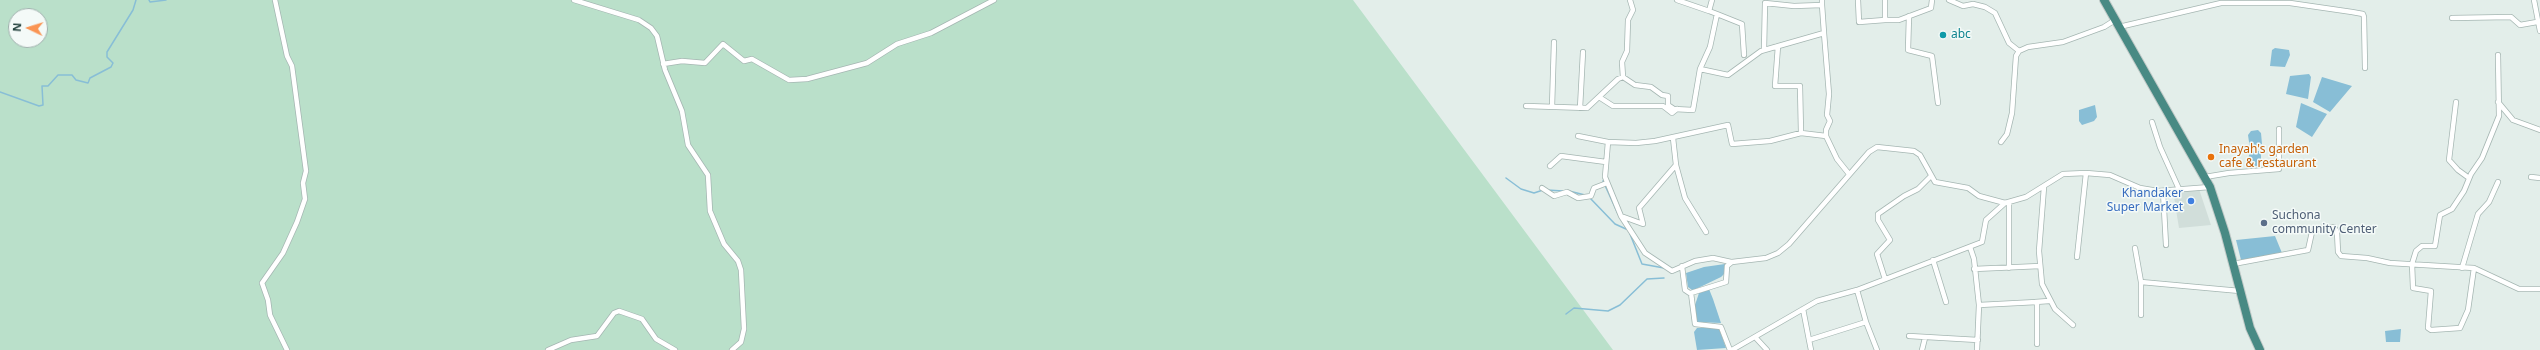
<!DOCTYPE html>
<style>
body{margin:0}
#map{position:relative;width:2540px;height:350px;overflow:hidden;background:#e3eeea;font-family:"Noto Sans",sans-serif}
canvas{display:block}
.north{position:absolute;left:8px;top:8px;width:40px;height:40px;box-sizing:border-box;background:#f4faf8;border:1px solid #a0b0ad;border-radius:50%;rotate:274deg;font-size:11px;font-weight:700;line-height:16px;text-align:center;color:#21403c}
.north::after{content:'';display:block;margin:auto;width:14px;height:18px;background:#fa9554;clip-path:polygon(50% 0,100% 100%,50% 72%,0 100%)}
</style>
<div id="map">
<canvas width="2540" height="350"></canvas>
<div class="north">N</div>
</div>
<script>
const context = document.querySelector('canvas').getContext('2d');
context.lineJoin = 'round';
function fill(path, color) {
  context.fillStyle = color;
  context.fill(path, 'evenodd');
}
function poly(rows) {
  const path = new Path2D();
  for (const r of rows) {
    path.moveTo(r[0], r[1]);
    for (let i = 2; i < r.length; i += 2) path.lineTo(r[i], r[i + 1]);
  }
  return path;
}
function strokePath(path, color, width, dash) {
  context.strokeStyle = color;
  context.lineWidth = width;
  context.lineCap = dash ? 'butt' : 'round';
  context.setLineDash(dash || []);
  context.stroke(path);
}
function write(font, color, halo, rows, align = 'center') {
  context.font = font + ' "Noto Sans",sans-serif';
  context.lineWidth = 3;
  context.setLineDash([]);
  context.textBaseline = 'middle';
  context.strokeStyle = halo;
  context.fillStyle = color;
  for (const [text, x, y, turn = 0] of rows) {
    context.save();
    context.translate(x, y);
    context.rotate((+turn || 0) * Math.PI / 180);
    context.textAlign = isNaN(turn) ? turn : align;
    if (halo) context.strokeText(text, 0, 0);
    context.fillText(text, 0, 0);
    context.restore();
  }
}
fill(poly([
 [2199,189,2211,225,2179,228,2173,191]
]), '#d1deda');
fill(poly([
 [0,0,1353,0,1613,350,0,350],
 [16,16,40,16,40,40,16,40]
]), '#bae0ca');
fill(poly([
 [2275,48,2289,50,2290,55,2285,67,2270,66,2272,50],
 [2309,74,2311,77,2308,99,2286,94,2290,76],
 [2322,77,2352,86,2330,112,2313,102],
 [2301,103,2327,114,2312,137,2296,127],
 [2095,105,2097,117,2094,121,2082,125,2079,121,2079,110],
 [2258,130,2261,133,2262,144,2250,149,2248,135,2251,131],
 [2250,151,2259,151,2261,153,2261,165,2246,168],
 [2275,236,2282,253,2241,260,2236,240],
 [1725,264,1724,274,1721,277,1696,289,1692,290,1688,287,1686,273,1704,267],
 [1709,289,1713,299,1721,323,1697,322,1695,305,1699,293],
 [1697,328,1719,328,1726,348,1697,350,1694,332],
 [2401,329,2400,342,2386,342,2385,331]
]), '#88bed6');
strokePath(poly([
 [149,0,150,2,166,0],
 [0,92,39,106,43,105,42,86,48,86,58,75,72,75,76,80,88,83,90,78,111,67,113,63,107,57,107,52,133,10,136,0],
 [1506,178,1521,189,1534,193,1543,190],
 [1603,181,1618,214],
 [1547,190,1563,191],
 [1569,191,1585,195],
 [1590,198,1615,224,1626,229],
 [1630,234,1642,264,1664,268],
 [1566,314,1574,308,1608,311,1620,305,1647,279,1664,278]
]), '#88bed6', 1.5);
const minor = poly([
 [275,0,287,56,292,66,306,171,303,183,305,199,297,222,283,253,262,283,268,300,270,315,287,350],
 [574,0,639,20,651,28,657,36,665,70,682,111,688,145,708,175,710,211,724,244,738,261,741,270,744,329,741,342,732,350],
 [1677,0,1709,11],
 [1858,0,1859,22,1885,20,1885,0],
 [1949,0,1963,6,1973,4,1985,7,1995,13,2009,43,2019,51],
 [2534,0,2540,31],
 [1717,14,1742,24,1744,55],
 [1909,16,1908,50,1932,56,1938,103],
 [2452,18,2511,17,2520,25,2537,22],
 [1885,20,1899,20,1931,8,1932,0],
 [2119,27,2221,3,2290,3,2352,12,2363,14,2364,17,2365,68],
 [1824,33,1829,94,1827,115,1830,121,1826,130,1826,136,1837,159,1849,174],
 [1778,46,1775,86,1800,86,1801,133],
 [1764,50,1765,3,1794,6,1822,5,1822,0],
 [663,64,682,61,705,63,723,44,744,61,752,59,789,80,807,79,867,63,897,44,931,33,994,0],
 [1700,69,1710,47,1717,14,1709,11,1712,0],
 [1623,77,1622,62,1627,51,1628,20,1633,10,1630,0],
 [1599,97,1613,106,1663,106,1672,113,1677,109],
 [2456,102,2449,160,2458,170,2469,178],
 [2498,102,2513,120,2540,130],
 [1526,106,1587,108,1618,79,1623,77,1635,85,1651,87,1662,95,1668,96,1668,105,1674,109,1693,110,1700,69,1728,75,1761,51,1824,33,1822,5],
 [1552,107,1554,42],
 [1580,108,1583,52],
 [2152,122,2160,147,2179,189],
 [1578,136,1608,142],
 [1673,138,1676,165,1685,198,1706,232],
 [2001,142,2007,134,2012,113,2016,56,2019,51,2028,47,2063,42,2104,27,2115,20],
 [1676,165,1639,208,1643,224,1621,216,1605,177,1608,142,1636,143,1655,141,1728,125,1732,144,1770,141,1801,133,1826,136],
 [1550,166,1561,156,1606,162],
 [2205,177,2229,173,2279,169,2279,129],
 [2531,177,2540,178],
 [2044,187,2039,251,2042,284,2055,309,2073,325],
 [1542,188,1554,196,1567,192,1578,198,1591,196,1594,188,1607,183],
 [2163,191,2166,245],
 [1621,216,1645,253,1672,271,1695,261,1713,258,1731,262],
 [1970,247,1974,259,1979,305,1977,350],
 [2135,248,2141,282,2240,291],
 [2077,257,2086,173],
 [1933,260,1946,302],
 [2233,264,2308,250,2312,232,2320,228,2334,227,2337,232,2338,252,2341,256,2367,258,2390,263,2474,268,2519,289,2540,289],
 [1682,266,1685,290,1691,294],
 [2009,268,2009,202],
 [2462,268,2478,214,2489,202,2498,182],
 [2474,268,2468,310,2460,328,2431,330,2428,328,2431,291,2413,288,2412,264,2416,251,2422,246,2435,246,2440,215,2452,209,2464,191,2471,174,2482,158,2499,116,2498,55],
 [1974,269,2040,266],
 [1885,279,1877,254,1890,240,1878,220,1878,214,1904,196,1918,189,1930,177],
 [2035,302,2049,301],
 [1979,305,2037,302,2037,344],
 [1803,309,1809,340,1866,322,1857,290],
 [2141,315,2141,282],
 [1866,322,1877,350],
 [1909,336,1978,340],
 [1755,337,1767,350],
 [1809,340,1811,350],
 [548,350,571,340,597,336,614,313,619,311,642,319,656,339,675,350],
 [1730,350,1721,327,1695,324,1691,293,1726,282,1727,266,1732,262,1766,258,1778,253,1789,244,1869,152,1877,147,1914,151,1920,155,1935,182,1968,188,1979,196,2005,203,2026,197,2063,174,2086,173,2110,175,2140,188,2158,191,2210,187],
 [1732,350,1817,301,1857,290,1982,242,1986,220,2005,203],
 [1922,350,1925,338]
]);
const trunk = poly([
 [2104,0,2210,187,2225,233,2250,328,2260,350]
]);
strokePath(minor, '#a5b6b2', 6);
strokePath(trunk, '#c1cac8', 10);
strokePath(minor, '#fff', 4.5);
strokePath(trunk, '#488a84', 8);
for (const [x, y, r, color] of [
 [1943,35,4,"#0f9aa8"],
 [2211,157,4,"#e8710a"],
 [2191,201,4,"#3f7fe0"],
 [2264,223,4,"#5c6f8a"]
]) {
  const dot = new Path2D();
  dot.arc(x, y, r, 0, 2 * Math.PI);
  context.fillStyle = color;
  context.fill(dot);
  strokePath(dot, '#f4faf8', 1.5);
}
write('12px', '#0d838f', '#f4faf8', [
 ["abc",1951,35]
], 'left');
write('12px', '#c56008', '#f4faf8', [
 ["Inayah's garden",2219,150],
 ["cafe & restaurant",2219,164]
], 'left');
write('12px', '#366cbe', '#f4faf8', [
 ["Khandaker",2183,194],
 ["Super Market",2183,208]
], 'right');
write('12px', '#4e5e75', '#f4faf8', [
 ["Suchona",2272,216],
 ["community Center",2272,230]
], 'left');
</script>
